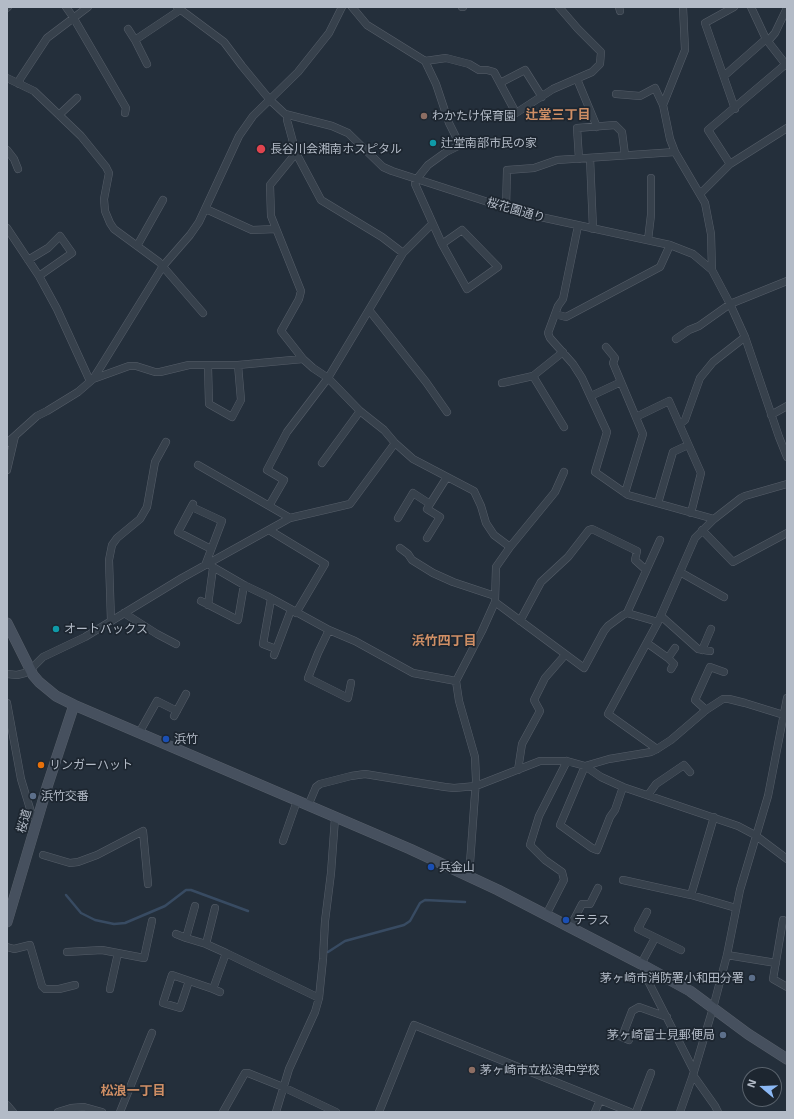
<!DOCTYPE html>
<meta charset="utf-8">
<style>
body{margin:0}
#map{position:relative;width:794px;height:1119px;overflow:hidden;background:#242f3b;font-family:"Exo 2",sans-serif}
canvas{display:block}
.frame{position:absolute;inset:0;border:8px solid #b3bbc7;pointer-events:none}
.north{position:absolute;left:742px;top:1067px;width:40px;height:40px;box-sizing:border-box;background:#1d2630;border:1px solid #59626c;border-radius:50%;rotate:289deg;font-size:11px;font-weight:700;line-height:16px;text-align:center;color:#b3bbc7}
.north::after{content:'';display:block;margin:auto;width:14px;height:18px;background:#8bb8f4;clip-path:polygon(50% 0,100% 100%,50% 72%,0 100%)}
</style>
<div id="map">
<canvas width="794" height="1119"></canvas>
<div class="frame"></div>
<div class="north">N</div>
</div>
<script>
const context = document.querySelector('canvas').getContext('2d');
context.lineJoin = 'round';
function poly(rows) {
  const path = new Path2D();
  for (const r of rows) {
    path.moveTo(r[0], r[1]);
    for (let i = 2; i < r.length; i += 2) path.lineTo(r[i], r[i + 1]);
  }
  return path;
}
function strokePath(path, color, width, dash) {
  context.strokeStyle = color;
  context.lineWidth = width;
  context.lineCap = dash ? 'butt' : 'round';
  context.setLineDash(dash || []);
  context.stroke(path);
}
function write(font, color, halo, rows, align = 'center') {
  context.font = font + ' "Exo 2","Noto Sans JP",sans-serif';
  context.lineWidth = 3.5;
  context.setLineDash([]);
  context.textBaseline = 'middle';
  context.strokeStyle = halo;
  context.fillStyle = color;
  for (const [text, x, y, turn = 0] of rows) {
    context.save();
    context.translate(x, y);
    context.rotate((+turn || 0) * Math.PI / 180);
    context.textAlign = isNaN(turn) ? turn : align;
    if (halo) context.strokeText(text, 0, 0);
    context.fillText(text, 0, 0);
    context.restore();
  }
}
strokePath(poly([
 [66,895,81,913,95,920,114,924,125,923,165,906,186,890,191,890,248,911],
 [328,952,345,941,404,925,410,921,420,903,425,900,465,902]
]), '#384b62', 2.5);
const street = poly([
 [66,7,73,17,126,108,125,113],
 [177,7,224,42,242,66,270,100,285,114,332,126,348,133,383,167,392,171,522,213,670,245,693,254,712,270,730,304,745,337,779,437,787,457],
 [352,7,367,25,425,61,436,84,449,123,460,145,446,152,428,165,416,180,415,184,442,244,467,289,498,267,462,230,442,244],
 [462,7,463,7],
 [619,7,620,11],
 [734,7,705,23,735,109],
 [751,7,766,39,787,66],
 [7,8,8,7],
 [128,29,135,40,147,64],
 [135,40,180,10],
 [768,41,775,33,787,8],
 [425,61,446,58,469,64,479,70,487,70,494,72,516,113,553,89,592,72,600,64,601,52,578,29,559,7],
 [724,76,766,39],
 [7,78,34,91,81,136,106,167,109,173,104,199,105,211,110,223,114,229,159,262,203,313],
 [577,79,597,127],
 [500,83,525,70,542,97],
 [19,84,20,79,47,38,88,7],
 [616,94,640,96,655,88,663,105,670,139,675,152,705,203,711,234,712,270],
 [663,105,685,50,683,7],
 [59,115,77,98],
 [288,116,287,120,296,153,321,200,382,237,403,253],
 [7,150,14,159,18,169],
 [296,153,270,185,271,216,301,291,299,299,281,331,303,359,313,368,328,378,360,411,384,430,395,443,413,459,474,491,481,506,486,523,494,535,510,547],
 [590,158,593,229],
 [579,159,577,128,615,125,622,132,625,155],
 [730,164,708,130,786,64],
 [700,194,730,164,787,128],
 [506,208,507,170,534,168,557,160,675,152],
 [206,209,252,230,276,229],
 [578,226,563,299,558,306,548,333,550,338,573,364,582,378,607,432,595,472,628,495,714,519],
 [7,228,39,276,57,309,90,381],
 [648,240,651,215,651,178],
 [137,246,163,200],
 [28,260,48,248,60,236,72,253,39,276],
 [369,310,426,382,447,412],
 [555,314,566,317,660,267,670,245],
 [676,339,689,330,699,326,730,304,787,281],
 [606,347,615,358,613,363,643,434,625,493],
 [208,366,209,404,232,417,241,400,238,365],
 [533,376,564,427],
 [93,379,129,366,136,366,155,372,160,372,189,365,238,365,303,359],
 [502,383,533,376,563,352],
 [591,396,621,382],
 [771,415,787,406],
 [636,417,669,401,701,473,691,513],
 [680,424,685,420,700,378,713,362,745,337],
 [7,443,37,416,47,411,78,392,93,379,100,368,163,266,190,235,199,222,239,136,253,116,298,72,329,33,342,7],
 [322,463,360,411],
 [198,465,290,518],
 [7,470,15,436],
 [658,503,673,452,688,445],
 [193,504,178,532,211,549],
 [269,506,284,480,267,470,287,432,328,378,403,253,432,224],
 [192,507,222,521,206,563],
 [398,518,413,493,430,504,447,477],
 [269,530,325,564,296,613],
 [702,530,733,562,787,533],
 [427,538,440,517,427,509,430,504],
 [400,548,408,554,412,560,433,573,453,582,495,596],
 [206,563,244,585,267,596,329,630,355,641,413,673,456,681],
 [680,572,724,597],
 [271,599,263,644,276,649],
 [201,601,238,620,244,585],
 [495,602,584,668,604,631,608,626,623,615,627,613,658,622],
 [208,605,213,568],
 [124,613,157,634,176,644],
 [627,613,660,540],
 [661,616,698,649,710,651],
 [111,621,109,560,112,545,117,538,140,519,147,507,155,462,166,442],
 [520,621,541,582,568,557,589,530,592,529,637,551,635,560,646,570],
 [329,630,318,653,308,678,348,698,351,683],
 [647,643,668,658,675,648],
 [702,650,711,629],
 [274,655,291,610],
 [668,658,674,664,671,669],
 [7,674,17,675,25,673,34,666,43,657,85,637,182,578,290,518,350,504,395,443],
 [7,703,21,779,31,812,38,820],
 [706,710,695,700,710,667,724,672],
 [174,716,186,694],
 [139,733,157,701,177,711],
 [657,749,608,714,658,622,695,538,714,519,741,498,745,496,787,484],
 [518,770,522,744,540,711,534,700,545,678,565,655],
 [623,787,615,810,610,817,597,850,592,848,560,825,585,766,609,759,651,752,657,749,671,740,706,710,723,699,729,699,745,703,787,716],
 [648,795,656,784,684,765,690,772],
 [308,806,316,787,320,784,351,776,365,774,445,787,454,788,476,786,540,761,567,761,585,766,601,777,623,787,738,826,755,835,787,859],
 [283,841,297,801],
 [43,855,70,863,78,862,97,855,143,831,148,884],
 [469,877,476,780,475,757,459,701,456,681,482,631,495,602,496,567,510,547,555,492,564,472],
 [623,880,691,895,736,908],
 [691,895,714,817],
 [195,906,186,938,206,944,226,953,319,998],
 [647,912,638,929,681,950],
 [546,915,564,880,562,872,545,860,530,845,539,816,567,761],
 [783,920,773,979,787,987],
 [570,927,582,904,590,904,598,888],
 [176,934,186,938],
 [206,944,215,908],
 [7,947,14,949,30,945,42,986,45,989,59,989,75,985],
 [67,952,102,950,144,958,152,921],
 [727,955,776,963],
 [641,964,655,938],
 [644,966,646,977,694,1071],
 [189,981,180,1008,163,1003,172,975,213,989,226,953],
 [110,989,118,953],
 [213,989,220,992],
 [615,1034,629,1040],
 [622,1037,632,1011,639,1007,667,1017],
 [693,1075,715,1106,718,1112],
 [7,1105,13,1112],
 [58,1112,71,1108,84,1107,102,1112],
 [120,1112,152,1033],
 [223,1112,245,1073,248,1073,283,1087,336,1112],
 [276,1112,289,1069,315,1012,319,998,323,959,325,921,331,873,335,818],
 [379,1112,414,1025,630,1112],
 [595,1112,600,1100],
 [636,1112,651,1073],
 [680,1112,693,1075,713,1008,727,955,740,890,768,796,787,698]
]);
const secondary = poly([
 [7,623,33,675,39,682,56,696,74,705,410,849,498,890,641,964,690,991,748,1034,787,1059],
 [7,922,47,787,74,705]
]);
strokePath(street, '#565e69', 8);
strokePath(secondary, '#565e69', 11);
strokePath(street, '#37414c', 7);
strokePath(secondary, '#46505e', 10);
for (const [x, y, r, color] of [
 [424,116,4,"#8d6e63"],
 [433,143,4,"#0f9aa8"],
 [261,149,5,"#e0444e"],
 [56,629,4,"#0f9aa8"],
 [166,739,4,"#1a4fb4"],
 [41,765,4,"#e8710a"],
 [33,796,4,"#5c6f8a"],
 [431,867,4,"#1a4fb4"],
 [566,920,4,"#1a4fb4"],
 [752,978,4,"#5c6f8a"],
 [723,1035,4,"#5c6f8a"],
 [472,1070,4,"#8d6e63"]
]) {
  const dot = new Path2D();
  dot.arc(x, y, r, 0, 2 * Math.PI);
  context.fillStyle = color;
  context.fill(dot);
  strokePath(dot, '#1d2630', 1.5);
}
write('12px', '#b3bbc7', '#1d2630', [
 ["わかたけ保育園",432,116],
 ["辻堂南部市民の家",441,143],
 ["長谷川会湘南ホスピタル",270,149],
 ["オートバックス",64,629],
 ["浜竹",174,739],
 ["リンガーハット",49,765],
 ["浜竹交番",41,796],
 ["兵金山",439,867],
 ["テラス",574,920],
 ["茅ヶ崎市消防署小和田分署",744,978,"right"],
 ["茅ヶ崎富士見郵便局",715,1035,"right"],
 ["茅ヶ崎市立松浪中学校",480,1070]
], 'left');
write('12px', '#b3bbc7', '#1d2630', [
 ["桜花園通り",516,210,16],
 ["桜道",24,821,-74]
]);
write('bold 13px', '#d08f65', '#1d2630', [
 ["辻堂三丁目",558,115],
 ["浜竹四丁目",444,641],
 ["松浪一丁目",133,1091]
]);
</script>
